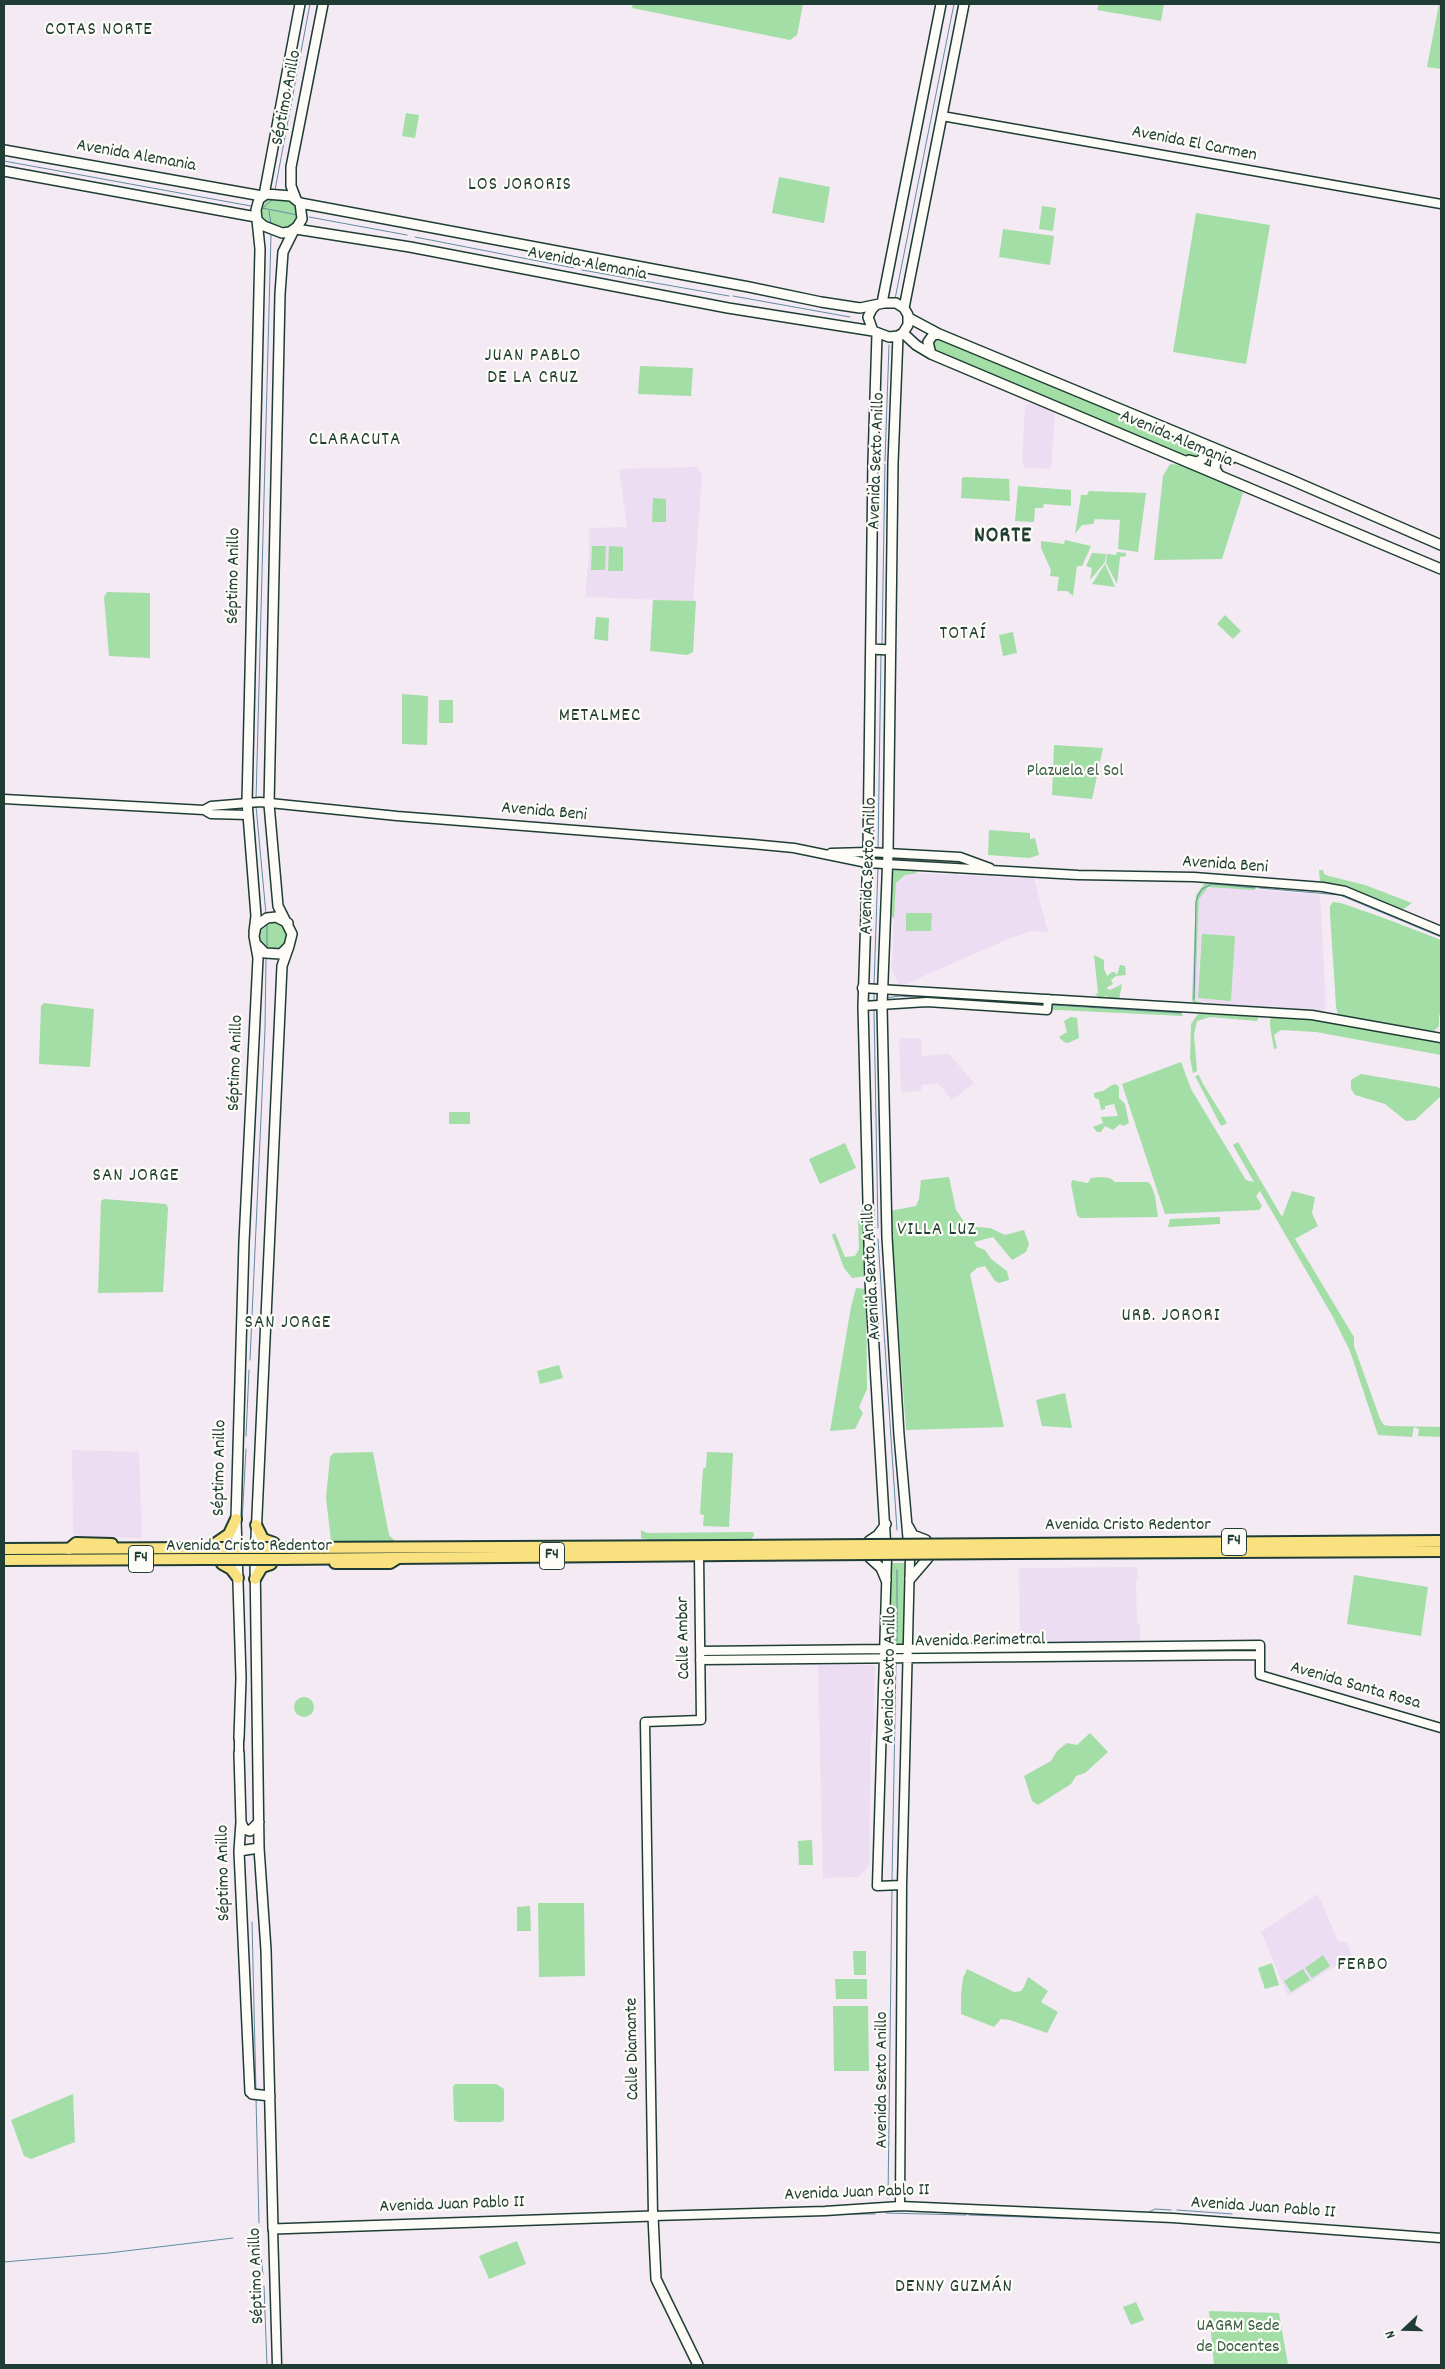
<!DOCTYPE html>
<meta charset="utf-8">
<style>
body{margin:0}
#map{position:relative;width:1445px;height:2369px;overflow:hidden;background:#f3eaf4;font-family:Dekko,sans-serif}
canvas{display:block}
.frame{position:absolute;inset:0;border:5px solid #1f3d34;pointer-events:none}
.north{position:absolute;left:1380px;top:2304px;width:50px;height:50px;-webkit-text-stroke:4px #fdfcf7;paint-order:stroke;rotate:249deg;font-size:14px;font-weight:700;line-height:20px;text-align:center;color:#1f3d34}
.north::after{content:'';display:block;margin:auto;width:18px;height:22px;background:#1f3d34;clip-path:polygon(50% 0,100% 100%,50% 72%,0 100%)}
</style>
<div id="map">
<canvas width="1445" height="2369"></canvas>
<div class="frame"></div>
<div class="north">N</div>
</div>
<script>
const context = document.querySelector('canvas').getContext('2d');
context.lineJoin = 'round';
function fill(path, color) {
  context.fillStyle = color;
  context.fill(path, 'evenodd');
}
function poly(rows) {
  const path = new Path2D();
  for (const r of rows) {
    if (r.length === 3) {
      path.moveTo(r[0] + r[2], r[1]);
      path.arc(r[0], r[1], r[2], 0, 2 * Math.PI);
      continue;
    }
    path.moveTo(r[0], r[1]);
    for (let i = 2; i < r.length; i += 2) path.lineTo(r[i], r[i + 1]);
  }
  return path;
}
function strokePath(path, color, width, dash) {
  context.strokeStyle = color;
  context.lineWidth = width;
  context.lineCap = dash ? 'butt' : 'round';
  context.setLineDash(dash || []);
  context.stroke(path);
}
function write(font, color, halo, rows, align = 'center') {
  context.font = font + ' Dekko,sans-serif';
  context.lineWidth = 4.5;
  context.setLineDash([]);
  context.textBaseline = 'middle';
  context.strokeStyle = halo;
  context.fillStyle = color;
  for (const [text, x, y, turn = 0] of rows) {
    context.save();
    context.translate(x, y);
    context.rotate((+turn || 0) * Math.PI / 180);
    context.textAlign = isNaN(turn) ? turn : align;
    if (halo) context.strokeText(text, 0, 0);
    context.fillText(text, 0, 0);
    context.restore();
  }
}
fill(poly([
 [1031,403,1055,413,1051,469,1026,468,1022,463,1025,406],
 [697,467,702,475,693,601,585,597,589,559,589,528,627,527,619,469],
 [910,873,1034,878,1048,932,1031,931,1008,939,901,986,899,985,892,970,895,890,896,883,901,877],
 [1213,886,1320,895,1325,987,1325,1008,1322,1013,1227,1007,1195,1001,1199,899,1203,891],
 [899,1038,921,1038,922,1056,949,1054,974,1083,952,1100,938,1083,921,1085,921,1091,901,1092],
 [72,1450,139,1452,142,1538,79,1536,73,1534],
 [1137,1567,1139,1579,1136,1579,1137,1623,1140,1624,1140,1638,1137,1642,1020,1643,1019,1568],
 [818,1665,873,1665,875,1667,874,1729,871,1735,869,1866,858,1877,823,1878],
 [1318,1894,1338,1941,1347,1943,1352,1955,1288,1996,1261,1932]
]), '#ecddf2');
fill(poly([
 [633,4,803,4,797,35,790,40,632,8],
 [1099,4,1164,4,1161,21,1097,10],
 [1439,4,1441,4,1441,69,1427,67],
 [406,113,419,115,415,138,402,136],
 [779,177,830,187,824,223,772,213],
 [266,198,284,199,295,203,298,212,295,223,288,227,272,226,262,221,258,210,263,200],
 [1042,206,1056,208,1053,231,1039,229],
 [1196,213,1270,225,1246,364,1173,352],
 [1003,229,1054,236,1050,265,999,257],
 [937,338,980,354,1198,445,1201,453,1198,459,1150,443,934,353,931,343],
 [640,366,693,368,691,396,638,394],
 [1170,464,1180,465,1238,489,1243,493,1222,559,1154,560,1163,476],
 [964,477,1009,479,1010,501,961,498,962,478],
 [1018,486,1071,490,1071,506,1044,504,1043,508,1035,508,1034,522,1015,521],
 [1089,491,1146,493,1138,552,1118,549,1120,520,1095,519,1093,524,1082,525,1075,534,1081,495,1087,495],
 [653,498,666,499,666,522,652,522],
 [1065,540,1091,546,1082,566,1077,566,1073,596,1067,591,1057,591,1059,577,1050,576,1051,570,1041,548,1041,541,1064,544],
 [592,546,606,546,605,570,591,570],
 [609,546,623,547,623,571,608,571],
 [1117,552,1126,553,1126,556,1120,557,1117,584,1106,563,1107,554,1116,555],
 [1092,553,1106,554,1105,562,1090,580,1092,568,1086,566],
 [1105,564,1115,587,1092,584],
 [107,592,150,593,150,658,109,656,104,597],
 [653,600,696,601,693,652,687,655,650,651],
 [1225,615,1241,631,1233,639,1217,624],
 [596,617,609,618,608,641,594,639],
 [1013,632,1017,653,1003,656,999,635],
 [402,694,428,696,427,745,402,744],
 [439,700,453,700,453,723,439,723],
 [1054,745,1103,748,1092,799,1052,795],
 [989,830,1030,833,1030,839,1035,838,1039,855,1029,858,988,855],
 [896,869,915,869,917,873,905,875,896,883,894,919,888,911,891,873],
 [1319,870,1323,870,1324,874,1329,876,1365,885,1412,903,1404,909,1394,907,1337,884,1320,881],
 [1211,882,1255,886,1254,890,1208,887,1199,899,1195,1001,1222,1007,1194,1005,1192,1000,1196,895,1204,884],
 [1333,902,1341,903,1384,918,1441,940,1441,1009,1439,1017,1439,1026,1434,1031,1338,1015,1336,1006,1330,913,1330,906],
 [906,913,932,913,931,931,906,931],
 [273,936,15],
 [1202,934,1235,936,1231,1001,1198,998],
 [1094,955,1104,960,1104,969,1107,976,1112,972,1115,972,1117,975,1120,965,1125,966,1126,975,1116,976,1111,980,1113,984,1106,988,1110,990,1122,984,1119,1000,1111,999,1106,996,1101,999,1095,994,1098,993],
 [44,1003,94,1009,90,1067,39,1064,41,1006],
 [1037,1005,1181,1012,1183,1016,1037,1009],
 [1198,1014,1207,1014,1258,1017,1257,1021,1210,1017,1197,1021,1194,1035,1197,1071,1193,1073,1190,1058,1191,1024],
 [1273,1016,1319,1020,1441,1041,1441,1055,1316,1032,1281,1030,1274,1035,1277,1048,1274,1049,1270,1026,1270,1020],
 [1071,1017,1077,1018,1079,1038,1068,1043,1064,1042,1059,1037,1067,1032,1064,1021],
 [1181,1062,1191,1089,1246,1180,1254,1182,1233,1145,1238,1142,1282,1217,1292,1191,1315,1197,1312,1213,1318,1226,1295,1239,1354,1337,1354,1346,1380,1419,1384,1425,1389,1426,1441,1427,1441,1437,1418,1436,1419,1429,1414,1427,1412,1437,1378,1435,1350,1351,1333,1317,1260,1191,1256,1196,1262,1206,1259,1210,1165,1214,1122,1084],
 [1361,1074,1438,1087,1441,1090,1441,1096,1415,1120,1406,1121,1385,1104,1355,1095,1351,1089,1351,1080],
 [1199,1075,1203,1084,1227,1123,1221,1126,1195,1076],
 [1112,1085,1116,1084,1119,1087,1119,1098,1125,1104,1129,1123,1123,1126,1120,1124,1113,1130,1105,1126,1101,1132,1097,1132,1093,1127,1103,1123,1101,1117,1118,1116,1114,1104,1105,1106,1105,1109,1101,1110,1099,1100,1094,1097,1094,1093,1103,1091],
 [449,1112,470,1112,470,1124,449,1124],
 [845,1143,856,1168,820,1184,809,1159],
 [949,1177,956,1210,965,1223,976,1227,990,1228,1005,1235,1024,1230,1029,1244,1026,1252,1012,1260,993,1237,974,1242,977,1247,985,1250,991,1259,1007,1271,1009,1280,999,1283,995,1281,985,1266,977,1268,970,1274,1004,1427,906,1430,890,1211,916,1206,919,1199,921,1180],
 [1101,1177,1110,1178,1115,1182,1148,1182,1151,1185,1155,1196,1158,1217,1080,1218,1077,1215,1071,1184,1072,1180,1088,1183,1091,1178],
 [104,1199,166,1204,168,1208,163,1292,98,1293,101,1201],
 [1218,1217,1220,1217,1220,1224,1168,1227,1170,1219],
 [858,1218,863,1218,866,1276,852,1278,844,1268,832,1235,835,1233,845,1257,855,1256,859,1249],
 [856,1288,866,1289,867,1389,859,1407,863,1413,855,1429,830,1431,851,1307],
 [559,1365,563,1378,540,1384,537,1371],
 [1065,1393,1072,1428,1042,1426,1036,1400],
 [373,1452,389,1535,395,1541,386,1543,331,1541,326,1498,330,1457,334,1453],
 [707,1452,733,1453,729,1527,703,1526,704,1515,700,1514,703,1469,706,1467],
 [641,1530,647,1533,753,1532,754,1536,750,1540,648,1540,641,1538],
 [890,1563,908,1563,906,1646,888,1645],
 [1354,1575,1428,1587,1421,1636,1347,1624],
 [304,1707,10],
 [1090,1733,1108,1752,1085,1773,1076,1776,1071,1784,1038,1805,1032,1801,1024,1776,1051,1761,1057,1751,1067,1743,1077,1745],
 [812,1840,813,1865,799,1865,798,1841],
 [538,1903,584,1903,585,1976,539,1977],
 [530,1906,531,1931,517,1931,517,1907],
 [853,1951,866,1951,866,1975,854,1975],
 [1323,1955,1330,1966,1312,1978,1305,1968],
 [1272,1963,1279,1985,1265,1989,1258,1968],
 [967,1969,1014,1992,1021,1991,1024,1987,1028,1977,1048,1991,1041,2002,1058,2012,1047,2033,1010,2020,1001,2019,994,2027,961,2014,961,1995,963,1978],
 [1303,1969,1310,1980,1291,1992,1284,1981],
 [835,1979,867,1979,867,1999,836,1999],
 [833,2006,868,2006,869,2071,834,2071],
 [455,2084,496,2084,504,2089,504,2120,501,2122,458,2122,454,2120,453,2087],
 [73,2094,75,2142,31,2159,24,2156,11,2120],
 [517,2241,526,2264,489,2279,479,2256],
 [1136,2302,1144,2320,1131,2325,1123,2307],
 [1209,2311,1279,2313,1288,2365,1214,2365]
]), '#a2dea5');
strokePath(poly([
 [4,161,251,206],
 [275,190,310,4],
 [264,207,274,198],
 [262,208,298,215],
 [269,211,271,224],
 [309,217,407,235],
 [415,237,574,268],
 [582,270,729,296],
 [733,296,850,317],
 [895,299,954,4],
 [885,461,889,345],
 [882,645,885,464],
 [256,800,271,235],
 [256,806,266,914],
 [878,850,881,654],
 [1259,888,1340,895,1441,937],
 [267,949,267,923],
 [874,985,878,867],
 [874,992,874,1003],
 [887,998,899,996,1043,1005],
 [1194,999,1196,901,1199,894,1202,889,1212,884,1256,888],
 [1052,1005,1181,1013],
 [874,1009,878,1228],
 [878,1239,897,1530],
 [250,1360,265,1029,266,958],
 [246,1436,249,1370],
 [242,1522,246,1449],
 [897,1570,897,1641],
 [892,1880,896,1661],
 [252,1922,256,2092],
 [256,2098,259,2223],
 [888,2198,892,1888],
 [1177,2210,1232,2214],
 [1149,2212,1155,2209,1171,2210],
 [886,2213,966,2215],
 [842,2214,875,2214],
 [969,2215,1078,2219],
 [1085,2219,1140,2220],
 [657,2220,753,2217],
 [432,2228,651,2221],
 [260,2249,263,2274],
 [4,2262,109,2253,233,2238],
 [264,2286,267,2365]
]), '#638ca2', 1);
const tertiary = poly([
 [942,116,1441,204],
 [4,799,204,810,211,814,248,815],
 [204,810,211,806,260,802,397,816,752,844,794,848,867,863,1078,875,1194,877,1323,887,1345,891,1441,931],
 [831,853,868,852,960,857,990,868],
 [862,988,1312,1015,1441,1038],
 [863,1006,927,1002,1047,1010,1048,999],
 [699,1555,701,1720,645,1722,653,2216,825,2211,900,2206,1173,2218,1441,2238],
 [887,1558,877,1886,902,1885],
 [700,1651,1260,1645,1260,1675,1441,1728],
 [700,1660,1260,1655],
 [239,1738,239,1753],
 [900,2206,902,1885,910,1558],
 [273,2229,277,2365]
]);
const secondary = poly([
 [4,150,262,196],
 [4,171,256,217],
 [264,195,300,4],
 [296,199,291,186,291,167,323,4],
 [300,203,749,287,821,302,860,308,884,303,896,303,904,308,908,315,908,325,903,333,898,336,889,337,873,331,868,317,872,309,876,305],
 [296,229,410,247,728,308,873,331],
 [882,303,941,4],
 [904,308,964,4],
 [909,318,939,334,1289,479,1441,545],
 [903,333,916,345,931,354,1441,569],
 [877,334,873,462,868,852,863,1006,870,1280,886,1550],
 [898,336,893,463,888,853,882,1006,887,1237,899,1435,909,1549],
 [931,354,928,342,933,335,939,334],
 [1189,460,1197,462,1203,459,1204,451,1199,442],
 [1220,476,1215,469,1216,460,1223,457,1231,459],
 [871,649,890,650],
 [254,932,256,916,247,802,260,249,256,210,259,199,266,194,291,196,300,203,302,219,297,227,290,232,282,233,264,226,258,221],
 [256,944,265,953,281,954,289,946,292,934,278,906,269,804,280,294,283,252,294,230],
 [289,946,282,966,255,1559,259,1848,266,1950,273,2229,653,2216,656,2279,698,2365],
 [908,1526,913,1535,926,1540],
 [869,1541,878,1535,886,1524],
 [870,1558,881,1568,886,1580],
 [910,1579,928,1558],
 [239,1738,241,1678,236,1519,244,1242,258,958,254,936,256,926,267,918,276,917,288,923],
 [239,1753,241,1822,239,1851,250,2092],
 [241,1822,244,1829,250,1831,259,1822],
 [239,1851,259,1848],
 [252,2094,270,2096]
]);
const primary = poly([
 [256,1525,263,1539,274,1543],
 [216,1543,229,1534,236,1519],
 [69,1549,76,1543,112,1544],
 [335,1563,390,1563,398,1558],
 [222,1564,231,1569,238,1578],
 [255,1579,262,1567,271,1564]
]);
const trunk = poly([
 [1015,1544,1441,1541],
 [281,1548,728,1546],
 [4,1549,202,1548],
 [1014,1553,1441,1551],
 [282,1559,729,1555],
 [4,1560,203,1559]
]);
strokePath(tertiary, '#1f3d34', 11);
strokePath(secondary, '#1f3d34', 12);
strokePath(primary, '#1f3d34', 14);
strokePath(trunk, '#1f3d34', 14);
strokePath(tertiary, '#fdfcf7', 8);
strokePath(secondary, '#fdfcf7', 9);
strokePath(primary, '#fae180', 10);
strokePath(trunk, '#fae180', 10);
const trunkBridge = poly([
 [728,1546,1015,1544],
 [202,1548,281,1548],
 [729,1555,1014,1553],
 [203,1559,282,1559]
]);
strokePath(trunkBridge, '#1f3d34', 14, []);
strokePath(trunkBridge, '#fae180', 10);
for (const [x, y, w] of [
 [1234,1542,25],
 [552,1556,25],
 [141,1559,25]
]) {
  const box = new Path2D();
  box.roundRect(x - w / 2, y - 13.5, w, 27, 4);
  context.fillStyle = '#fdfcf7';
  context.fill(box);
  strokePath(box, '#1f3d34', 1);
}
write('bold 16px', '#1f3d34', null, [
 ["F4",1234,1542],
 ["F4",552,1556],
 ["F4",141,1559]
]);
write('18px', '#1f3d34', '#fdfcf7', [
 ["Séptimo Anillo",288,98,-79],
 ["Avenida El Carmen",1194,145,11],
 ["Avenida Alemania",136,157,10],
 ["Avenida Alemania",587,265,11],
 ["Avenida Alemania",1176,440,23],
 ["Avenida Sexto Anillo",878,461,-88],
 ["Séptimo Anillo",235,576,-89],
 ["Avenida Beni",544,813,5],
 ["Avenida Sexto Anillo",870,866,-88],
 ["Avenida Beni",1225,866,4],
 ["Séptimo Anillo",237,1063,-88],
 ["Avenida Sexto Anillo",873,1272,-93],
 ["Séptimo Anillo",221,1468,-89],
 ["Avenida Cristo Redentor",1128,1527],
 ["Avenida Cristo Redentor",249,1548],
 ["Calle Ambar",685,1638,-91],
 ["Avenida Perimetral",980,1642,-1],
 ["Avenida Sexto Anillo",891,1675,-89],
 ["Avenida Santa Rosa",1355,1687,16],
 ["Séptimo Anillo",225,1873,-91],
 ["Calle Diamante",634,2049,-91],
 ["Avenida Sexto Anillo",884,2080,-90],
 ["Avenida Juan Pablo II",857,2194,-2],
 ["Avenida Juan Pablo II",452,2206,-2],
 ["Avenida Juan Pablo II",1263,2209,4],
 ["Séptimo Anillo",258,2276,-92]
]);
write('18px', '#395d4b', '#fdfcf7', [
 ["Plazuela el Sol",1075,773],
 ["UAGRM Sede",1238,2328],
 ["de Docentes",1238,2349]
]);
context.letterSpacing = '1px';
write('19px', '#1f3d34', '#fdfcf7', [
 ["COTAS NORTE",99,31],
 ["LOS JORORIS",520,186],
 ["JUAN PABLO",533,357],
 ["DE LA CRUZ",533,379],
 ["CLARACUTA",355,441],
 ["TOTAÍ",963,635],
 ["METALMEC",600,717],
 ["SAN JORGE",136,1177],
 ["VILLA LUZ",937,1231],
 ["URB. JORORI",1171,1317],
 ["SAN JORGE",288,1324],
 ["FERBO",1363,1966],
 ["DENNY GUZMÁN",954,2288]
]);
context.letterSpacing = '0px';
context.letterSpacing = '1px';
write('bold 22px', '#1f3d34', '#fdfcf7', [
 ["NORTE",1003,538]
]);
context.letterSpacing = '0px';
</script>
